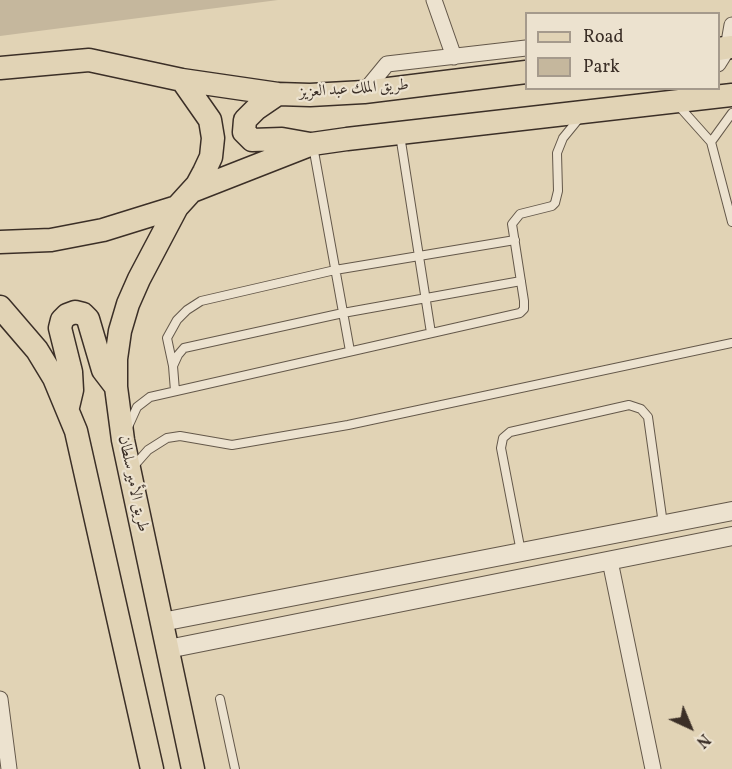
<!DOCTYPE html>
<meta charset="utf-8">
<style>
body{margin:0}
#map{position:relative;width:732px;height:769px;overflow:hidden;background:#e1d3b5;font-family:Vollkorn,serif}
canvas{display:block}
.legend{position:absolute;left:525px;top:12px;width:195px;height:78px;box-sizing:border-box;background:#ece2cf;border:2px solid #a59a8c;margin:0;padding:8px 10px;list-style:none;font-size:18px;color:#3b2f27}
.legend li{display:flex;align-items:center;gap:12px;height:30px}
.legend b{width:30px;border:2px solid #a59a8c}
.north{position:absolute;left:660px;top:697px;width:60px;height:60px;-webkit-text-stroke:4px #ece2cf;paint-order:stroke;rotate:136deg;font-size:16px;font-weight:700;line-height:24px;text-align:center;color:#3b2f27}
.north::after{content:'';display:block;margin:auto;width:21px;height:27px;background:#3b2f27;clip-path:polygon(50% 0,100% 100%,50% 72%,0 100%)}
</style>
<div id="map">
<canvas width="732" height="769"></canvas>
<ul class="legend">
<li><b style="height:8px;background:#e1d3b5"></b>Road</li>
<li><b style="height:16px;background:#c5b79d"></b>Park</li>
</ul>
<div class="north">N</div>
</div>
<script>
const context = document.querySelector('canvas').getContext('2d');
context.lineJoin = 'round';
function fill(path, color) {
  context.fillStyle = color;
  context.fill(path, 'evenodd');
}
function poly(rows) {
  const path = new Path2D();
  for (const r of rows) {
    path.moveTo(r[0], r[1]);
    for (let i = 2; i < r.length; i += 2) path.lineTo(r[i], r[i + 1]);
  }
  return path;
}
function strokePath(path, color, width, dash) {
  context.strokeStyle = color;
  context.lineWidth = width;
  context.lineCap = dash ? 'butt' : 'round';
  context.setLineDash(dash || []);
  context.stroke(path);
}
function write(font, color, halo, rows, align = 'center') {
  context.font = font + ' Vollkorn,Amiri,serif';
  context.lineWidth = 4.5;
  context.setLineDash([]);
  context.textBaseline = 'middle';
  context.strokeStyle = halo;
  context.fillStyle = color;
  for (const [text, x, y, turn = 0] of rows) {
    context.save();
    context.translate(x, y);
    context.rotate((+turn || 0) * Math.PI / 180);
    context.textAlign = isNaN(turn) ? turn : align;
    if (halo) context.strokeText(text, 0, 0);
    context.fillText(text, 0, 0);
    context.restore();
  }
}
fill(poly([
 [0,0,278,0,0,36]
]), '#c5b79d');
const service = poly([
 [677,104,711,142,732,222],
 [400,135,431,333],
 [711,142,732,113],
 [313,146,350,351],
 [173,366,167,338,177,320,187,310,201,301,335,270,515,240],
 [175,391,173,366,178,355,184,348,343,313,521,281],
 [128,427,137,407,150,397,520,313,524,309,524,301,512,224,520,214,552,206,555,203,558,191,557,153,563,138,581,116],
 [133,467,148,450,167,438,180,436,232,445,348,425,732,343],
 [521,552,501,448,503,438,510,432,629,405,641,409,648,417,663,524],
 [220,699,235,769]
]);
const minor = poly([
 [434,0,454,57],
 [718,64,728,48,732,25],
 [364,92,387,64,526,48],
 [610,561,653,769],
 [0,699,9,769]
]);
const tertiary = poly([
 [162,622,732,511],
 [168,649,732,536]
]);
const primary = poly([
 [718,49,732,47],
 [0,68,89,60,182,80,278,94,310,95,364,92,526,72],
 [278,94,256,109,245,120,244,132,252,140,282,139,310,144],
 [192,191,312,144,347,139,732,95],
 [177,207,139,279,128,304,120,331,116,359,116,387,123,440,193,769],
 [0,242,51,240,103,230,177,207,197,185,204,172,211,157,213,138,210,120,182,80],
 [0,307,37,350,54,378,76,431,152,769],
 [68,407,72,390,71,372,60,328,62,320,67,315,75,312,83,314,88,319,103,370,116,387]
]);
strokePath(service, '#64584a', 10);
strokePath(minor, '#64584a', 17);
strokePath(tertiary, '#64584a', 20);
strokePath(primary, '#3b2f27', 25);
strokePath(service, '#ece2cf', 8);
strokePath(minor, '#ece2cf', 15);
strokePath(tertiary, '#ece2cf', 18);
strokePath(primary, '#e1d3b5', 22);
write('16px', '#3b2f27', '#ece2cf', [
 ["طريق الملك عبد العزيز",354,90,-4],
 ["طريق الأمير سلطان",132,484,78]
]);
</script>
